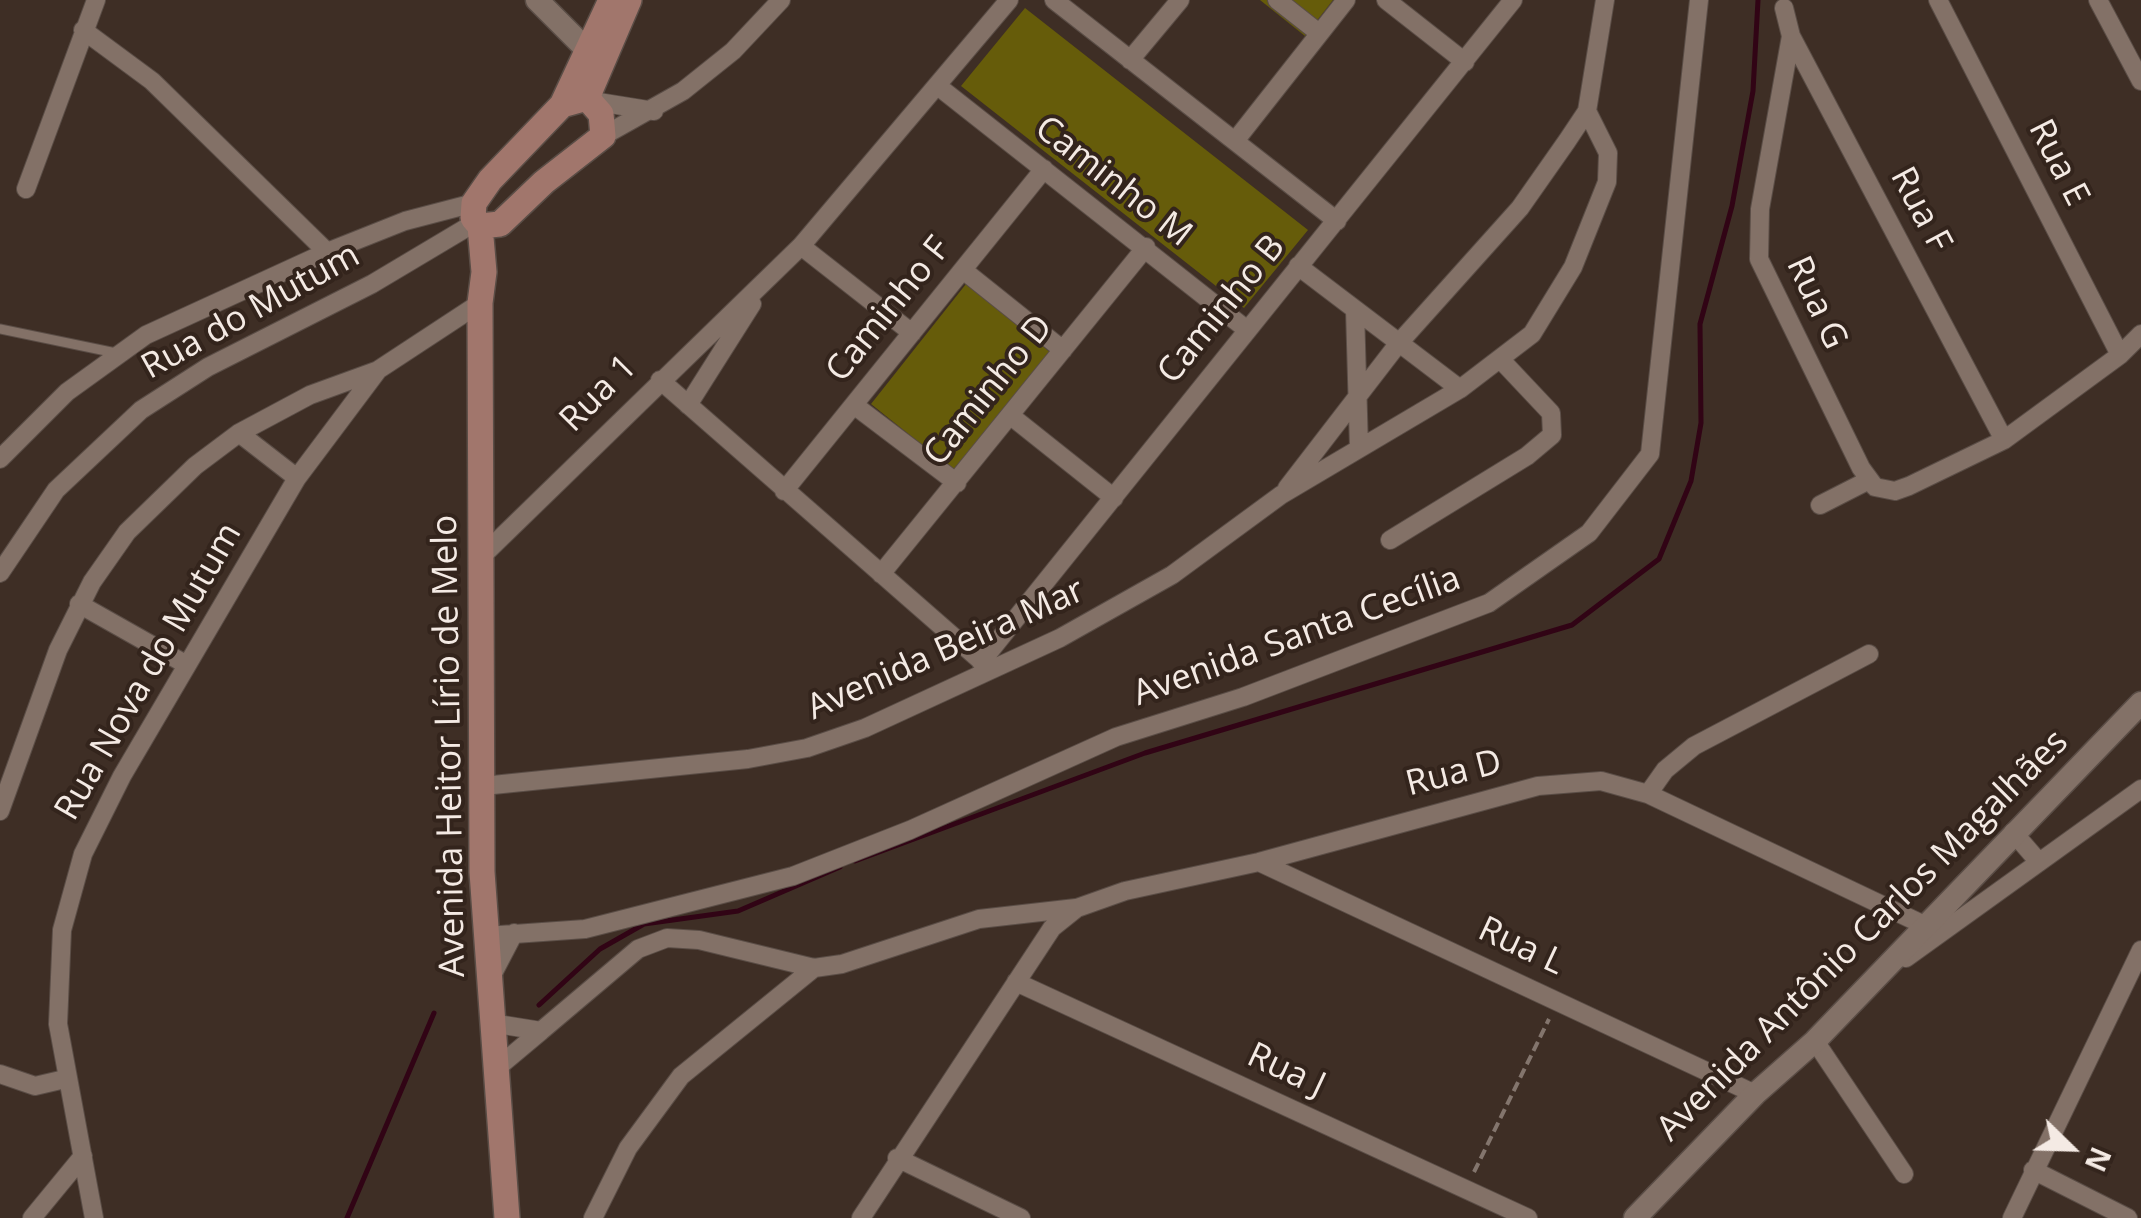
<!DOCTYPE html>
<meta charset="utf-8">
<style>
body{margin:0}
#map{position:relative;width:2141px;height:1218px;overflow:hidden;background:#3e2e25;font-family:"Open Sans",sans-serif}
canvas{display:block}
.north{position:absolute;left:2021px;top:1098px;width:100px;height:100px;-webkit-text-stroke:8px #33241c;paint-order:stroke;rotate:113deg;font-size:28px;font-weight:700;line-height:40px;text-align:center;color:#f4eae4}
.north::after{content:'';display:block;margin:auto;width:35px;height:45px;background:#f4eae4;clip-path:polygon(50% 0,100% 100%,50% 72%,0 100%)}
</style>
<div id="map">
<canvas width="2141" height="1218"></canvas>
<div class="north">N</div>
</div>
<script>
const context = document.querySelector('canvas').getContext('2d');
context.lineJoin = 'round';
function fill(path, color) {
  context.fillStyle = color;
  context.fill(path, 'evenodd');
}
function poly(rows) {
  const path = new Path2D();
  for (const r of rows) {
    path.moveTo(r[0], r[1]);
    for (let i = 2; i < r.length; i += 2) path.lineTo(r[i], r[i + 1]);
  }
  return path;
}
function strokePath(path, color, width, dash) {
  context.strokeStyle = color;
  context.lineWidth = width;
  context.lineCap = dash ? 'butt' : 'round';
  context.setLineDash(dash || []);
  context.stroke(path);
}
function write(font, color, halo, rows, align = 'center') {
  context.font = font + ' "Open Sans",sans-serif';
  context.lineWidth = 8;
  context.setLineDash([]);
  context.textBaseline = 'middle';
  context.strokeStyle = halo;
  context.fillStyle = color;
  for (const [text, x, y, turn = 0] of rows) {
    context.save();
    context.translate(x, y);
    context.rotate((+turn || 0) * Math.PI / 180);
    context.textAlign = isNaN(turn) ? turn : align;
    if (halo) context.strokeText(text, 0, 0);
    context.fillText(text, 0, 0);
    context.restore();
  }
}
fill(poly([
 [1260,0,1333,0,1305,36],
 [1025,8,1308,230,1244,308,961,86],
 [966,284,1051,353,956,472,871,404]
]), '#665c0a');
strokePath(poly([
 [855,861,1145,753,1572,625,1659,559,1691,481,1701,423,1700,324,1732,206,1753,91,1758,0],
 [539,1005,600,949,644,924,738,911,840,867],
 [347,1218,434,1013]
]), '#310415', 5);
const service = poly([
 [0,329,116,353]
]);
const minor = poly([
 [1054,0,1337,221],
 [1277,0,1319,33],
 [1386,0,1465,62],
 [1938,0,2120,355],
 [2098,0,2141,81],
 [1784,8,1791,36,2004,440],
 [83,30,152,81,327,252],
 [1791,36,1760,209,1759,259,1861,468,1875,487,1895,491,1909,486,2004,440,2120,355,2141,334],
 [1130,60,1180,0],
 [939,87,1246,329],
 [592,101,654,111],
 [603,136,683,91,733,51,781,0],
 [1235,141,1346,0],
 [26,189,96,0],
 [801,246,912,333],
 [1298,266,1460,389],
 [963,270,1063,350],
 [1355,310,1359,448],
 [660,380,988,667],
 [688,405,752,304],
 [854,405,957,483],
 [1011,416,1114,498],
 [239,433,297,478],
 [0,459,67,392,146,335,327,252,405,221,474,203],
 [1287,488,1398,344,1520,208,1567,141,1587,111,1605,0],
 [784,491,1044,169],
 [1820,505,1869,480],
 [1390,540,1527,456,1552,435,1551,413,1502,361],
 [480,558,801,246,1009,0],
 [0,573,56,490,141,410,208,367,372,284,476,222],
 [881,574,1146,247],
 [79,604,187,665],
 [981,662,1513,0],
 [483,786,748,759,807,748,865,728,1060,638,1172,575,1281,495,1460,389,1532,334,1573,267,1607,182,1608,153,1587,111],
 [1648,794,1665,770,1694,746,1869,654],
 [0,811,58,650,92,582,127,532,195,466,239,433,310,395,376,371],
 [2013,832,2038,861],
 [1259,862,1755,1094],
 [486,936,585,929,793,876,910,830,1116,737,1243,697,1489,603,1589,533,1650,454,1699,0],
 [1906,958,2141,789],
 [491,977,514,933],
 [1016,982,1528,1218],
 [491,1023,541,1031,638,949,667,938,699,940,814,968,842,964,979,919,1076,908],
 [1815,1041,1904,1174],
 [498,1067,541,1031],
 [0,1074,35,1086,65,1079],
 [897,1158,1021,1218],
 [2033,1170,2128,1218],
 [32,1218,83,1156],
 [94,1218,58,1024,62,930,83,854,122,776,297,478,378,370,480,303],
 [593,1218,628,1148,681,1076,814,968],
 [861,1218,1052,928,1077,908,1125,891,1259,862,1538,786,1601,781,1648,794,1924,925],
 [2012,1218,2141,950]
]);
const tertiary = poly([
 [537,0,586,49],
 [1635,1218,1755,1094,1815,1041,2141,703]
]);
const secondary = poly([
 [587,98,601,114,603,136,544,182,500,224,480,226,473,218,474,203,490,180,562,105,587,98],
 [587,98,629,0],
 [562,105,611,0],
 [480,226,484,272,480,303,482,872,507,1218]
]);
strokePath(service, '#5a4d46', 11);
strokePath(minor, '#5a4d46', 20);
strokePath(tertiary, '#5a4d46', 25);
strokePath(secondary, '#5a4d46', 28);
strokePath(poly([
 [1474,1172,1549,1019]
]), '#83756d', 4, [10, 5]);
strokePath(service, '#837167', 9);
strokePath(minor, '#837167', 18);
strokePath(tertiary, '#837167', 22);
strokePath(secondary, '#a1766c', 25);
write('35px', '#f4eae4', '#33241c', [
 ["Rua E",2058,163,63],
 ["Caminho M",1113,182,38],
 ["Rua F",1920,210,62],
 ["Rua G",1816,303,65],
 ["Caminho F",889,310,-51],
 ["Caminho B",1222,310,-51],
 ["Rua do Mutum",251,312,-29],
 ["Caminho D",989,391,-51],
 ["Rua 1",599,394,-45],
 ["Avenida Santa Cecília",1297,637,-20],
 ["Avenida Beira Mar",946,650,-24],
 ["Rua Nova do Mutum",149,672,-60],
 ["Avenida Heitor Lírio de Melo",450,746,-91],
 ["Rua D",1454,774,-14],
 ["Avenida Antônio Carlos Magalhães",1863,936,-45],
 ["Rua L",1521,947,25],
 ["Rua J",1286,1071,25]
]);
</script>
